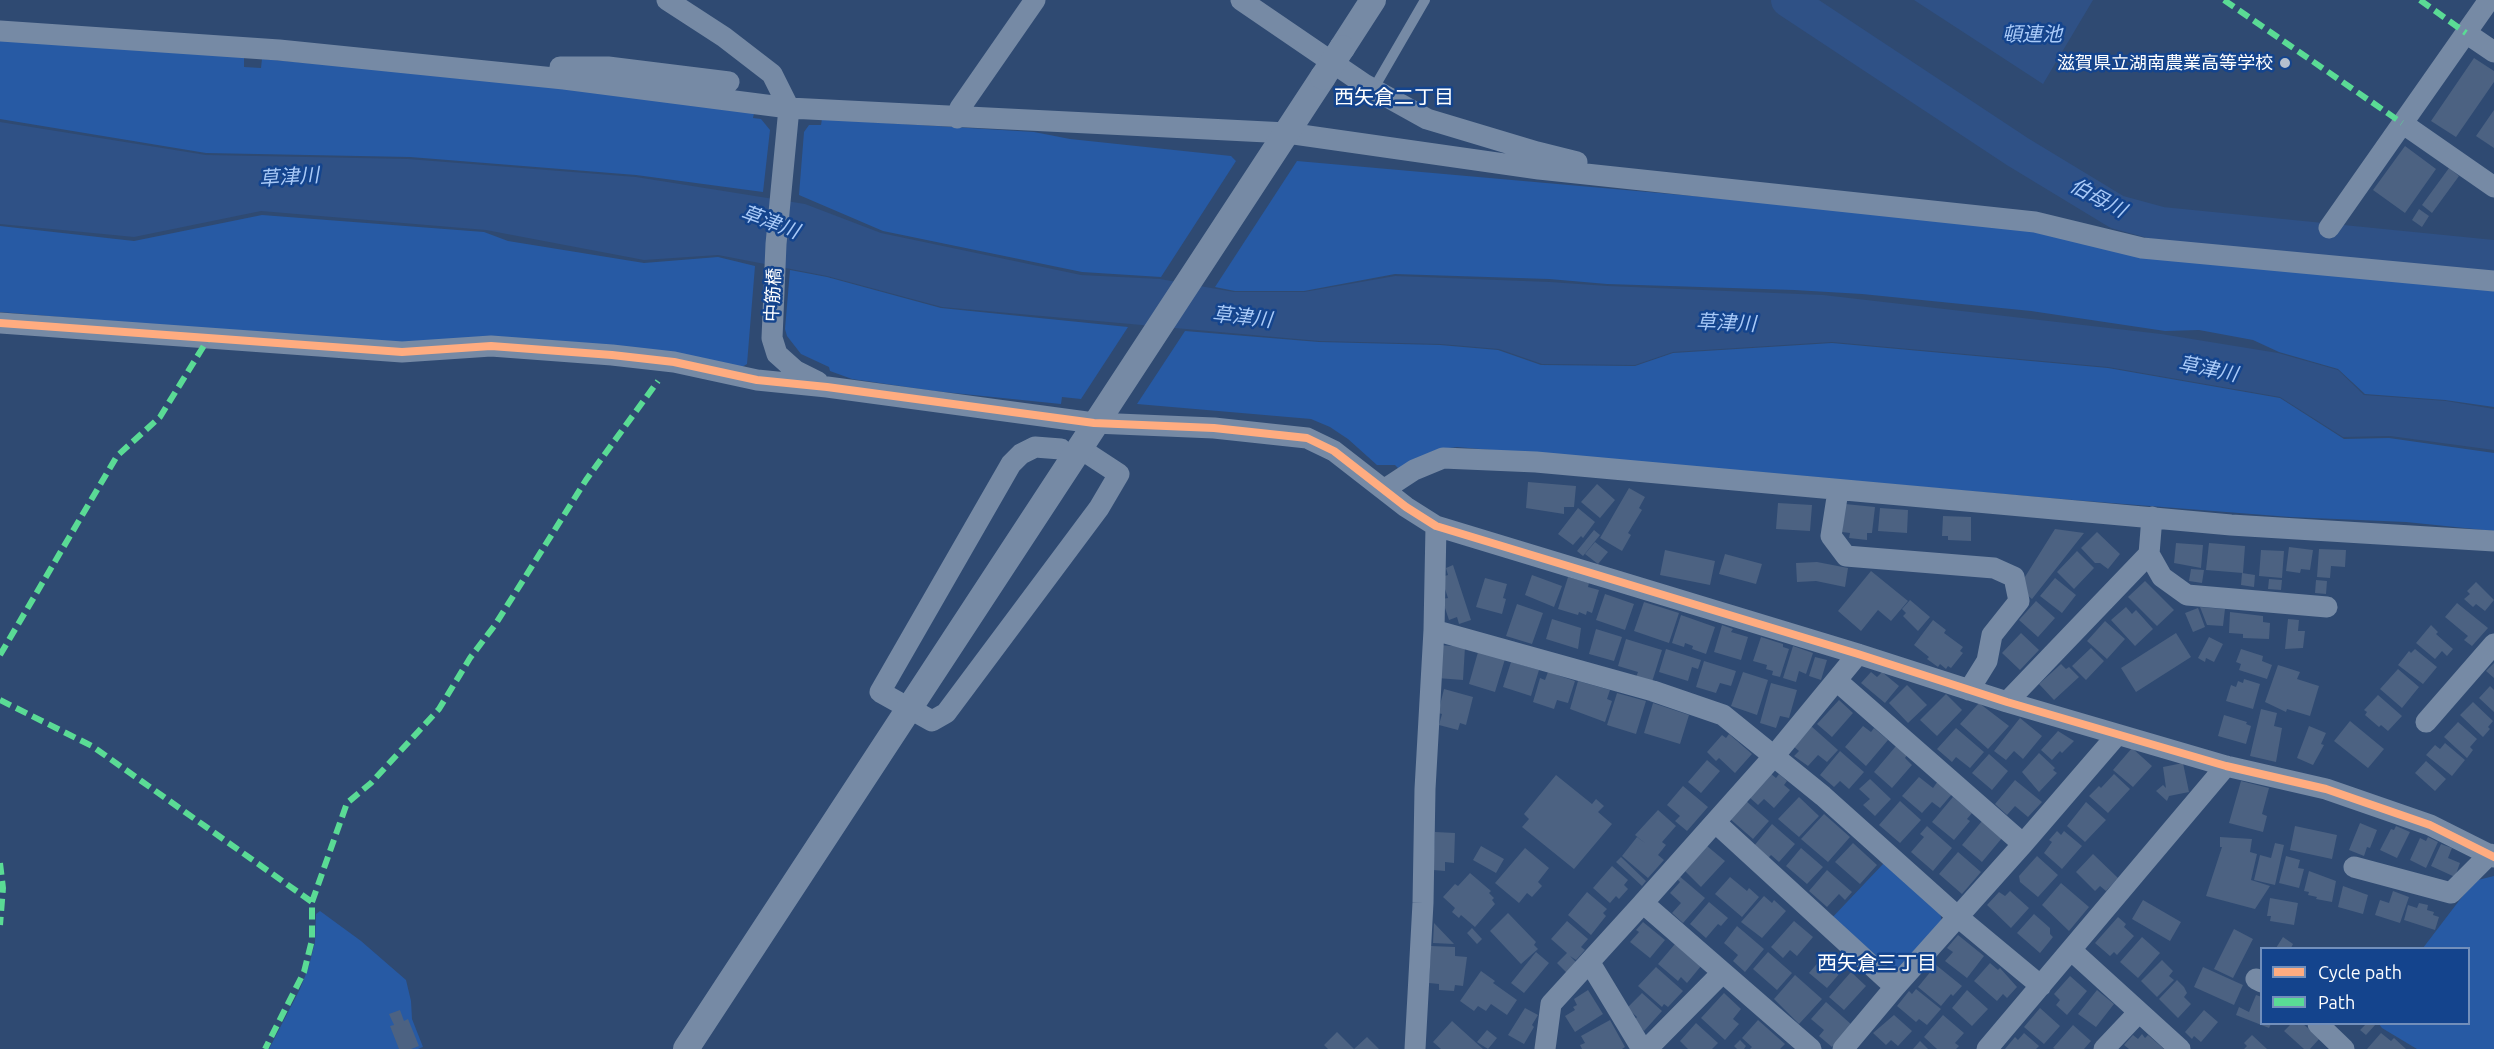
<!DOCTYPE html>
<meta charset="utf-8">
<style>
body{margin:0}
#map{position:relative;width:2494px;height:1049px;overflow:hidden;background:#2f4a72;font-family:Ubuntu,sans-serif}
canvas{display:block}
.legend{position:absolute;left:2260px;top:947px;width:210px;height:78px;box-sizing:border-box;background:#14448d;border:2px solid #728fbb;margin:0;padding:8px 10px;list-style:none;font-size:18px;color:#fff}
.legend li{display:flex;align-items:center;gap:12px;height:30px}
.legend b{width:30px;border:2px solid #728fbb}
</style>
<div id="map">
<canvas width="2494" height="1049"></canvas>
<ul class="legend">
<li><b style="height:8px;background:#ffac80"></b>Cycle path</li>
<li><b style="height:8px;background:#5adb95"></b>Path</li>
</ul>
</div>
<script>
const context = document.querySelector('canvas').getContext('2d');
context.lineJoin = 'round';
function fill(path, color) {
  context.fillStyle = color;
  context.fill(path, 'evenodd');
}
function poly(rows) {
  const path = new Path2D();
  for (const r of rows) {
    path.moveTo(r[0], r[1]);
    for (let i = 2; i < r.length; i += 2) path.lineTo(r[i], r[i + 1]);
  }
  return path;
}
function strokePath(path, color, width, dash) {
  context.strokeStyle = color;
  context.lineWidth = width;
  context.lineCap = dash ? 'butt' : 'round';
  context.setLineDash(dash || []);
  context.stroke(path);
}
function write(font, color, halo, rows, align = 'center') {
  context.font = font + ' Ubuntu,"Noto Sans JP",sans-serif';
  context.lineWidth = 5;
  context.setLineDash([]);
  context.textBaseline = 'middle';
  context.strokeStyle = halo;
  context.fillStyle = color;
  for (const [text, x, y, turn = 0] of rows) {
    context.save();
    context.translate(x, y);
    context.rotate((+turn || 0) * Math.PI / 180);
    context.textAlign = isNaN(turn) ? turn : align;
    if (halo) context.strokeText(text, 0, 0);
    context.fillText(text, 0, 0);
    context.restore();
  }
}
fill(poly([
 [0,39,244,57,244,67,261,68,262,59,503,80,754,113,753,118,761,119,770,130,763,192,636,175,410,157,206,153,0,119],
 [822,119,1034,132,1070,139,1231,156,1236,161,1161,277,1082,272,883,231,799,195,804,132,809,125,821,125],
 [1297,161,2033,226,2494,285,2494,407,2445,400,2365,394,2338,369,2279,352,2253,340,2199,330,2165,331,2031,311,1862,294,1794,290,1607,284,1549,279,1395,274,1304,291,1235,291,1215,287],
 [262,215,484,232,508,241,644,263,718,257,755,266,747,364,742,367,385,344,0,312,0,226,134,241],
 [790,270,827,277,941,308,1128,327,1081,399,1062,397,1061,404,934,391,852,379,830,371,829,367,801,354,787,336,785,329],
 [1185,331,1319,342,1440,345,1498,350,1541,365,1635,366,1673,353,1832,343,2108,368,2280,398,2344,439,2389,438,2494,453,2494,531,2406,522,2290,517,2073,500,1457,447,1441,449,1399,469,1395,465,1377,465,1348,439,1330,427,1311,419,1137,404],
 [1884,863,1940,912,1942,923,1897,972,1885,971,1829,921],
 [2494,876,2494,1049,2417,1049,2382,1028,2379,1024,2468,1024,2468,948,2423,948,2468,889,2478,880],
 [320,911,361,941,406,980,411,1001,412,1019,423,1047,418,1049,269,1049,300,989,309,966,315,942,316,914]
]), '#275aa4');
fill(poly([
 [1914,0,2093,0,2043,84],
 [0,122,206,155,408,159,636,177,805,204,881,233,1081,275,1160,279,1234,292,1304,292,1395,276,1550,282,1608,286,1823,295,2161,334,2278,353,2338,370,2364,395,2446,401,2494,409,2494,450,2390,436,2343,437,2280,397,2108,367,1832,342,1673,352,1635,365,1542,364,1499,349,1440,344,1319,341,942,307,827,276,718,255,644,260,486,230,261,211,134,237,0,224]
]), '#2f5186');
strokePath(poly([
 [1788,0,2018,152,2117,212,2161,224,2494,257]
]), '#2f5186', 34);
fill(poly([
 [2474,58,2494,71,2494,82,2456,137,2431,121],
 [2494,110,2494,148,2476,136],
 [2405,146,2436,169,2405,213,2373,190],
 [2449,168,2459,176,2432,213,2422,205],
 [2419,209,2429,216,2422,227,2412,220],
 [1528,482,1576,486,1574,507,1564,507,1564,514,1526,508],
 [1597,484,1615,500,1600,518,1581,502],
 [1629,488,1645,497,1639,508,1642,510,1628,533,1631,535,1622,551,1600,538],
 [1778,503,1812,505,1810,531,1776,529],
 [1845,504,1875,507,1872,533,1867,533,1867,540,1849,538,1850,533,1842,532],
 [1578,508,1595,522,1583,538,1581,536,1573,545,1558,534],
 [1880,508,1908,510,1907,533,1878,531],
 [1943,516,1971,517,1971,541,1948,540,1948,536,1942,536],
 [2055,529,2084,533,2032,599,2018,588],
 [1594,530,1600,535,1583,556,1577,551],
 [2097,532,2120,554,2108,569,2100,563,2095,563,2081,548],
 [1595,542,1608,552,1598,564,1585,554],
 [2176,543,2203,545,2201,568,2174,563],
 [2209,543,2245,546,2243,573,2206,570],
 [2289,547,2313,550,2310,570,2301,569,2300,573,2286,571],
 [2319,549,2346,550,2345,567,2331,566,2330,578,2317,577],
 [1665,550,1715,561,1710,585,1660,575],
 [2261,550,2284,551,2282,578,2259,576],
 [2077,551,2094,568,2074,589,2057,572],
 [1725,554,1762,564,1756,584,1719,574],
 [1817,562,1848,568,1845,587,1816,581,1797,582,1796,563],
 [1453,565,1471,620,1459,624,1457,617,1449,620,1442,599,1448,598,1441,577,1448,575,1446,568],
 [2191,569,2204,570,2202,583,2189,581],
 [1871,571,1908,601,1891,621,1878,610,1861,631,1838,611],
 [2242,573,2255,575,2254,587,2241,585],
 [1532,575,1562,586,1554,607,1525,595],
 [1568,577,1589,583,1588,587,1599,590,1592,613,1587,611,1586,615,1579,612,1578,615,1558,609],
 [1485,578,1507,584,1503,598,1506,599,1502,614,1476,607],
 [2055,578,2076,595,2062,613,2040,596],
 [2269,579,2282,580,2281,590,2268,589],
 [2316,580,2327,581,2326,594,2315,593],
 [2145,581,2174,610,2157,626,2128,597],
 [2476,582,2494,600,2485,611,2476,604,2473,607,2464,599,2470,594,2467,591],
 [1605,594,1634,604,1625,630,1596,620],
 [1910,600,1930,617,1918,631,1903,616,1906,613,1902,609],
 [2036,601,2055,618,2038,637,2019,620],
 [1644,602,1679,613,1669,643,1634,631],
 [2457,603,2488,628,2472,646,2464,640,2468,636,2445,617],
 [1517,604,1543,613,1532,644,1506,636],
 [2126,607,2132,614,2136,610,2153,629,2135,646,2111,620],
 [2200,607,2225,609,2223,626,2207,625],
 [2198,608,2205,627,2193,632,2185,613],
 [2230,612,2263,616,2263,622,2270,623,2269,639,2243,638,2243,634,2229,633],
 [1681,615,1715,627,1706,654,1692,649,1693,646,1685,643,1684,647,1672,643],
 [1552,619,1581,628,1578,649,1546,639],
 [2288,619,2299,620,2298,631,2305,631,2303,648,2285,649],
 [1933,620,1946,630,1944,633,1963,647,1960,651,1963,653,1951,668,1948,666,1946,669,1940,664,1938,667,1927,659,1929,657,1914,645],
 [2105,621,2125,639,2107,659,2087,641],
 [1722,625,1733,629,1731,632,1748,637,1741,660,1714,652],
 [2431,625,2438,632,2436,634,2453,649,2447,656,2442,651,2435,659,2416,643],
 [1596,629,1622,637,1614,661,1589,654],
 [2021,633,2039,650,2020,670,2002,653],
 [2176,633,2191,657,2136,692,2121,668],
 [1761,637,1783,644,1783,647,1789,649,1780,677,1772,675,1773,671,1766,669,1767,665,1753,661],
 [2209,637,2223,644,2214,662,2206,658,2205,662,2198,658],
 [1626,639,1662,650,1652,682,1636,677,1638,672,1618,666],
 [1440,645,1465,647,1463,680,1437,678],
 [1793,646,1813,653,1806,674,1799,671,1796,682,1783,678],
 [2091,648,2104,661,2086,680,2072,666],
 [1666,649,1701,660,1698,669,1692,667,1688,681,1659,672],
 [2241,649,2263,656,2262,661,2272,665,2267,679,2239,670,2241,664,2236,662],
 [2415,649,2437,667,2423,684,2398,665,2409,651,2411,653],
 [1478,652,1505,659,1495,692,1469,684],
 [1815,657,1827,660,1821,680,1809,676],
 [1704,661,1736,671,1731,686,1720,683,1716,693,1696,687],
 [1511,662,1539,670,1531,696,1503,687],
 [2494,663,2494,678,2486,671],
 [2061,664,2066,669,2069,667,2079,677,2054,700,2039,684],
 [2278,665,2300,672,2297,679,2319,686,2310,716,2287,709,2286,712,2265,702],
 [2398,669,2419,687,2402,708,2380,689],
 [1548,672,1575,681,1568,703,1557,700,1554,709,1533,702,1540,678,1545,680],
 [1743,672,1768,680,1757,715,1731,706],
 [1871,672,1877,677,1882,672,1899,686,1885,703,1861,683],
 [2244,679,2260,684,2253,709,2226,701,2231,685,2236,687,2238,681,2243,683],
 [1578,681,1610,690,1607,699,1612,701,1605,722,1570,709],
 [1771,683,1797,690,1789,718,1780,716,1776,728,1760,723],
 [1907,685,1927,705,1908,723,1889,703],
 [2490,686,2494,690,2494,712,2479,698],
 [1444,689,1473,697,1466,725,1460,723,1458,730,1439,725,1442,714,1438,713],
 [1617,693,1646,701,1636,734,1607,725],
 [1946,694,1962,710,1937,736,1920,720],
 [2378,695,2402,716,2388,731,2381,725,2379,727,2365,715,2367,712,2364,710],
 [1839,700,1853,713,1832,737,1817,724],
 [2473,702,2493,721,2488,727,2490,729,2483,737,2460,715],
 [1653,703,1689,715,1680,744,1644,733],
 [1979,703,2009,726,1988,749,1960,724],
 [2261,709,2277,713,2274,726,2282,728,2276,762,2250,756],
 [2224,715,2247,722,2246,724,2251,726,2246,744,2218,736],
 [2020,718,2042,736,2023,759,2014,751,2006,760,1994,751],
 [2350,721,2384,749,2368,768,2334,741],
 [2458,722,2477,739,2470,747,2473,750,2467,758,2444,737],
 [1811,726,1838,750,1827,762,1818,755,1808,766,1794,756,1799,751,1793,746],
 [1863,726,1871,732,1874,728,1888,740,1866,766,1845,747],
 [2309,726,2326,733,2321,744,2324,745,2313,765,2297,758],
 [1956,728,1984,752,1970,768,1956,757,1952,762,1937,749],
 [2058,731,2074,741,2062,753,2060,751,2052,760,2041,750],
 [1729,734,1752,754,1735,773,1719,758,1716,761,1707,752,1722,735,1726,738],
 [2445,743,2465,760,2452,776,2426,755,2435,745,2440,749],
 [1896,746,1907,755,1905,758,1912,765,1892,788,1874,772],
 [2132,748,2152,766,2133,787,2113,770],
 [1840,751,1864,772,1849,789,1840,781,1834,787,1820,775],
 [2039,753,2055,768,2053,770,2057,773,2039,792,2022,772],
 [1989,754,2008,771,1992,790,1972,773],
 [1707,760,1720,771,1701,793,1688,782],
 [2426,761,2446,779,2435,791,2415,773],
 [2183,763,2189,792,2169,796,2167,801,2156,791,2163,785,2166,788,2163,767],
 [1770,773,1776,778,1779,774,1787,781,1784,785,1790,790,1774,808,1764,799,1758,805,1749,797],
 [2114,774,2130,789,2108,813,2089,796,2099,786,2101,788],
 [1556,775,1592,804,1596,799,1604,806,1598,812,1612,824,1574,869,1522,827,1529,819,1524,814],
 [1919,777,1933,788,1938,781,1952,794,1940,808,1932,802,1922,813,1902,796],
 [1870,779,1891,799,1875,816,1863,805,1870,799,1859,789],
 [2015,780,2042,802,2028,817,2015,806,2007,815,1995,804],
 [2241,781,2269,788,2262,814,2267,816,2263,832,2229,823],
 [1683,786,1708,807,1687,831,1675,821,1680,816,1667,805],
 [1799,797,1819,816,1799,837,1778,819],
 [1953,797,1972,813,1967,819,1970,821,1954,840,1932,822],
 [1745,800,1769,821,1753,839,1729,818],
 [1900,801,1921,820,1900,843,1879,825],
 [2086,802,2106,820,2085,842,2067,826],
 [1658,810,1676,826,1662,842,1666,845,1658,855,1664,860,1648,878,1622,856,1637,837,1645,843,1635,835],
 [1824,814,1850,837,1828,862,1801,839],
 [1982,821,2002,838,1982,862,1962,845],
 [2360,823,2377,830,2370,848,2367,847,2364,856,2349,850],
 [1772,824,1795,844,1779,862,1771,855,1767,859,1753,847],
 [1927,826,1952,848,1933,871,1911,852,1924,837,1920,834],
 [2295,826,2337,835,2332,859,2290,850],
 [2396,826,2410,832,2397,858,2380,850,2391,829,2394,830],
 [2057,831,2061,835,2064,831,2082,846,2062,869,2044,853,2052,842,2049,840],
 [1435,832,1455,833,1454,863,1445,862,1445,871,1433,870],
 [2220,837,2252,839,2250,852,2257,854,2251,880,2270,886,2255,909,2206,896,2222,847,2220,847],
 [2428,837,2438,842,2426,868,2410,860,2420,838,2426,841],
 [1853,843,1877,865,1860,884,1835,862],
 [2275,843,2284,845,2275,885,2254,880,2260,855,2271,858],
 [2441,844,2452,848,2448,858,2460,863,2455,877,2431,866],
 [1481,846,1504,859,1496,873,1473,860],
 [1707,846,1725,861,1701,887,1685,871],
 [1525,848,1549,868,1538,882,1542,886,1532,897,1527,893,1519,903,1495,883],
 [1801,848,1823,867,1807,884,1786,866],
 [1958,852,1981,872,1962,894,1939,874],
 [2093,854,2118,878,2106,891,2100,886,2095,891,2076,872],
 [2037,856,2058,875,2038,897,2020,882,2019,876],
 [2286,856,2300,860,2298,868,2304,869,2299,888,2279,883],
 [1621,857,1646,881,1642,886,1616,862],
 [1612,866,1628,880,1624,885,1628,889,1619,899,1616,896,1610,903,1593,888],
 [1827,870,1852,892,1845,900,1839,894,1827,907,1809,891],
 [2309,871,2336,881,2332,902,2316,899,2317,897,2308,895,2309,892,2304,891],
 [1470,873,1491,891,1489,893,1494,898,1492,900,1495,904,1475,927,1461,915,1459,918,1452,912,1455,908,1443,897,1455,884,1458,886],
 [1678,875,1705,898,1683,923,1672,913,1681,903,1670,893,1680,882,1676,878],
 [1730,877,1747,891,1749,888,1759,897,1742,917,1715,894],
 [2061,883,2089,907,2069,931,2042,905],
 [2343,886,2368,895,2363,914,2338,907],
 [2010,891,2029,908,2011,928,1987,905,1999,892,2005,896],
 [2393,891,2409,897,2400,923,2375,915,2380,900,2389,903],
 [1587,892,1607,909,1603,913,1606,916,1591,935,1568,915],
 [1764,896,1772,903,1774,900,1786,911,1762,938,1741,922],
 [2270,898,2298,903,2294,925,2270,921,2271,916,2267,916],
 [2143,900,2181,922,2170,941,2132,919],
 [1709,902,1728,918,1721,926,1718,924,1706,938,1690,924],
 [2419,903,2428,905,2427,910,2434,912,2433,915,2439,917,2435,930,2404,920,2408,905,2417,908],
 [1508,913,1536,942,1534,945,1538,949,1521,964,1490,931],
 [2034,914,2050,928,2050,934,2053,937,2040,953,2017,933],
 [2118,917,2126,924,2124,927,2134,936,2117,955,2114,952,2110,956,2095,943],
 [1567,921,1588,939,1581,947,1585,950,1576,960,1570,956,1577,963,1567,973,1557,963,1567,953,1551,939],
 [1794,921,1813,937,1797,956,1790,950,1783,958,1771,947],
 [1643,922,1665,940,1650,958,1630,942,1639,932,1636,930],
 [1434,923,1454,944,1433,943],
 [1737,926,1764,949,1745,972,1733,961,1738,955,1724,943],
 [1472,928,1482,939,1477,944,1467,933],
 [2234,929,2253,939,2233,978,2214,969],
 [1958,935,1984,956,1967,978,1945,961,1953,952,1947,948],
 [2142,937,2160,953,2138,978,2120,962],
 [2283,937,2293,944,2291,948,2276,948],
 [1675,944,1701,966,1687,983,1681,977,1678,981,1658,964],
 [1431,946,1455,947,1455,956,1467,957,1463,986,1455,985,1454,991,1439,990,1439,984,1429,983],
 [1536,952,1549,963,1524,993,1511,983],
 [1768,952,1792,973,1777,990,1753,969],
 [1827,952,1835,959,1837,956,1847,965,1827,988,1809,973],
 [2162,960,2173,971,2169,976,2174,980,2157,997,2141,981],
 [1990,963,1998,970,2000,968,2017,987,2007,998,2003,994,1997,1001,1974,981],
 [1936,965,1962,986,1953,996,1951,994,1941,1006,1918,987],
 [1656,967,1683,991,1668,1007,1664,1004,1662,1007,1638,986],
 [2203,967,2243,985,2234,1005,2194,987],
 [1481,971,1495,981,1493,983,1517,1000,1507,1015,1491,1004,1486,1011,1478,1006,1474,1011,1460,1001],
 [1851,972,1866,986,1844,1010,1829,997],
 [1795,975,1822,999,1799,1024,1774,999],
 [2070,976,2087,991,2067,1015,2056,1005,2060,1000,2054,994],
 [2177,980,2184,987,2187,993,2184,997,2191,1004,2178,1018,2159,999],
 [1916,989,1941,1009,1927,1025,1919,1019,1916,1022,1897,1006,1909,991,1912,994],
 [1588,990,1603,1014,1575,1032,1565,1016,1575,1010,1573,1007,1577,1005,1574,999],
 [1967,990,1988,1009,1972,1026,1952,1008],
 [2097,990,2114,1004,2096,1027,2078,1014],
 [1642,993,1662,1011,1644,1031,1634,1021,1637,1017,1627,1008],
 [1724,993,1741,1009,1733,1019,1739,1024,1725,1040,1701,1018],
 [2256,995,2262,997,2262,1024,2271,1024,2269,1028,2236,1015,2239,1007,2249,1012],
 [1826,1002,1852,1025,1832,1047,1819,1036,1824,1030,1811,1019],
 [1525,1008,1538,1015,1532,1025,1534,1027,1524,1044,1508,1035],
 [2040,1008,2060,1026,2044,1044,2024,1027],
 [400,1010,404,1021,408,1019,419,1046,411,1049,399,1049,390,1026,394,1025,389,1014],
 [2204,1010,2218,1022,2201,1042,2194,1036,2192,1039,2185,1032],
 [1894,1015,1912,1031,1898,1046,1891,1040,1886,1045,1873,1033],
 [1943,1015,1964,1033,1955,1043,1959,1046,1956,1049,1937,1049,1924,1037],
 [1610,1020,1625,1047,1622,1049,1582,1049,1580,1045,1585,1043,1581,1036],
 [1758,1020,1785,1044,1780,1049,1750,1049,1752,1047,1742,1038],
 [1452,1021,1483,1049,1441,1049,1433,1042],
 [1696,1023,1718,1043,1712,1049,1688,1049,1680,1041],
 [2291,1024,2303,1024,2320,1038,2310,1049,2304,1049,2284,1031],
 [2366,1024,2376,1024,2366,1035,2360,1030],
 [2073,1025,2091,1041,2084,1049,2055,1049,2053,1048],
 [1487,1030,1497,1038,1488,1049,1477,1042],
 [1337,1032,1354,1049,1367,1037,1379,1049,1328,1049,1324,1045],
 [2024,1033,2039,1046,2036,1049,2005,1049,2015,1037,2018,1040],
 [2381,1033,2391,1041,2394,1038,2406,1049,2367,1049],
 [2142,1034,2145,1038,2148,1035,2164,1049,2129,1049,2124,1045,2133,1035,2138,1039],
 [2252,1035,2267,1049,2244,1049,2247,1046,2244,1043],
 [1740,1040,1746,1046,1744,1049,1737,1049,1734,1046],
 [1920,1041,1928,1049,1913,1049]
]), '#4c6282');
strokePath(poly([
 [1374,88,1425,0]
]), '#768aa5', 10);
strokePath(poly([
 [667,0,724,37,772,74,789,108,776,244,772,338,777,354,796,371,818,382],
 [1241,0,1364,84,1427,119,1537,152,1538,166],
 [0,31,279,50,564,79,789,108,1287,133,1539,169,2035,222,2142,248,2494,281],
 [2466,33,2494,52],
 [560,67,608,67,729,82],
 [957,118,960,108,1035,0],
 [2402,123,2494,187],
 [1537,152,1577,162],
 [2329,228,2489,0],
 [0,323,402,352,491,346,612,355,674,362,757,380,827,387,1094,423,1214,428,1307,438,1334,451,1406,507,1436,526,1858,654,2007,702,2226,766,2326,789,2430,825,2494,857],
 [1061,449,1035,447,1021,454,1011,464,880,692,932,721,946,713,1099,508,1119,474,1090,455],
 [1385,489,1414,470,1443,458,1536,462,2231,525,2494,541],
 [1838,491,1831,536,1846,556,1994,568,2014,577,2019,601,1992,635,1987,661,1969,690],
 [2149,554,2162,577,2187,595,2327,607],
 [1434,630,1653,691,1723,715,1823,796,1958,917,2041,986],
 [1837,681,2023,844],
 [2007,702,2149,554,2152,517],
 [2426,722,2494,644],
 [1716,823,1895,987],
 [2354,867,2451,893,2490,854],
 [2071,950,2180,1049],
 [1590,963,1642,1049],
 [2256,979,2262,982],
 [2318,1024,2344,1049],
 [1415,1049,1423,903,1425,789,1434,630,1436,526],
 [1545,1049,1551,1004,1643,903],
 [1647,1049,1722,973],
 [1811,1049,1643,903,1774,756,1858,654],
 [1843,1049,1895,987,2023,844,2117,735],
 [1987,1049,2226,766],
 [2104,1049,2139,1012]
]), '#768aa5', 21);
strokePath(poly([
 [1342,48,1373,0],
 [686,1049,1323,77]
]), '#768aa5', 26);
strokePath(poly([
 [1323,77,1342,48]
]), '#768aa5', 26);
strokePath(poly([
 [2224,0,2402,123],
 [2420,0,2466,33],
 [0,655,117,456,160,417,208,339],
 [0,700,92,746,312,902,312,940,304,972,265,1049],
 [0,863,3,888,0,925],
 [312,902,347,803,371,783,439,709,470,658,495,625,586,480,658,381]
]), '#5adb95', 6, [12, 6]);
strokePath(poly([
 [0,323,402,352,491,346,612,355,674,362,757,380,827,387,1094,423,1214,428,1307,438,1334,451,1406,507,1436,526,1858,654,2007,702,2226,766,2326,789,2430,825,2494,857]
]), '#ffac80', 8);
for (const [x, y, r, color] of [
 [2285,63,6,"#b6c0ce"]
]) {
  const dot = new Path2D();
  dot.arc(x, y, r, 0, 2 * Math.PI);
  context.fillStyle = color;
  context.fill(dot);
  strokePath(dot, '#14448d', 2);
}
write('18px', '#fff', '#14448d', [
 ["滋賀県立湖南農業高等学校",2273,63]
], 'right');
write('18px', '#fff', '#14448d', [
 ["中筋橋",773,295,-87]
]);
write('italic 20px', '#a9caf8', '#14448d', [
 ["頓連池",2032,34],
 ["草津川",289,177,-4],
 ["伯母川",2098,198,28],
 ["草津川",770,222,20],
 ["草津川",1242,317,6],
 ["草津川",1726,323,2],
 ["草津川",2208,369,11]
]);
write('20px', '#fff', '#14448d', [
 ["西矢倉二丁目",1394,97],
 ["西矢倉三丁目",1877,963]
]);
</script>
